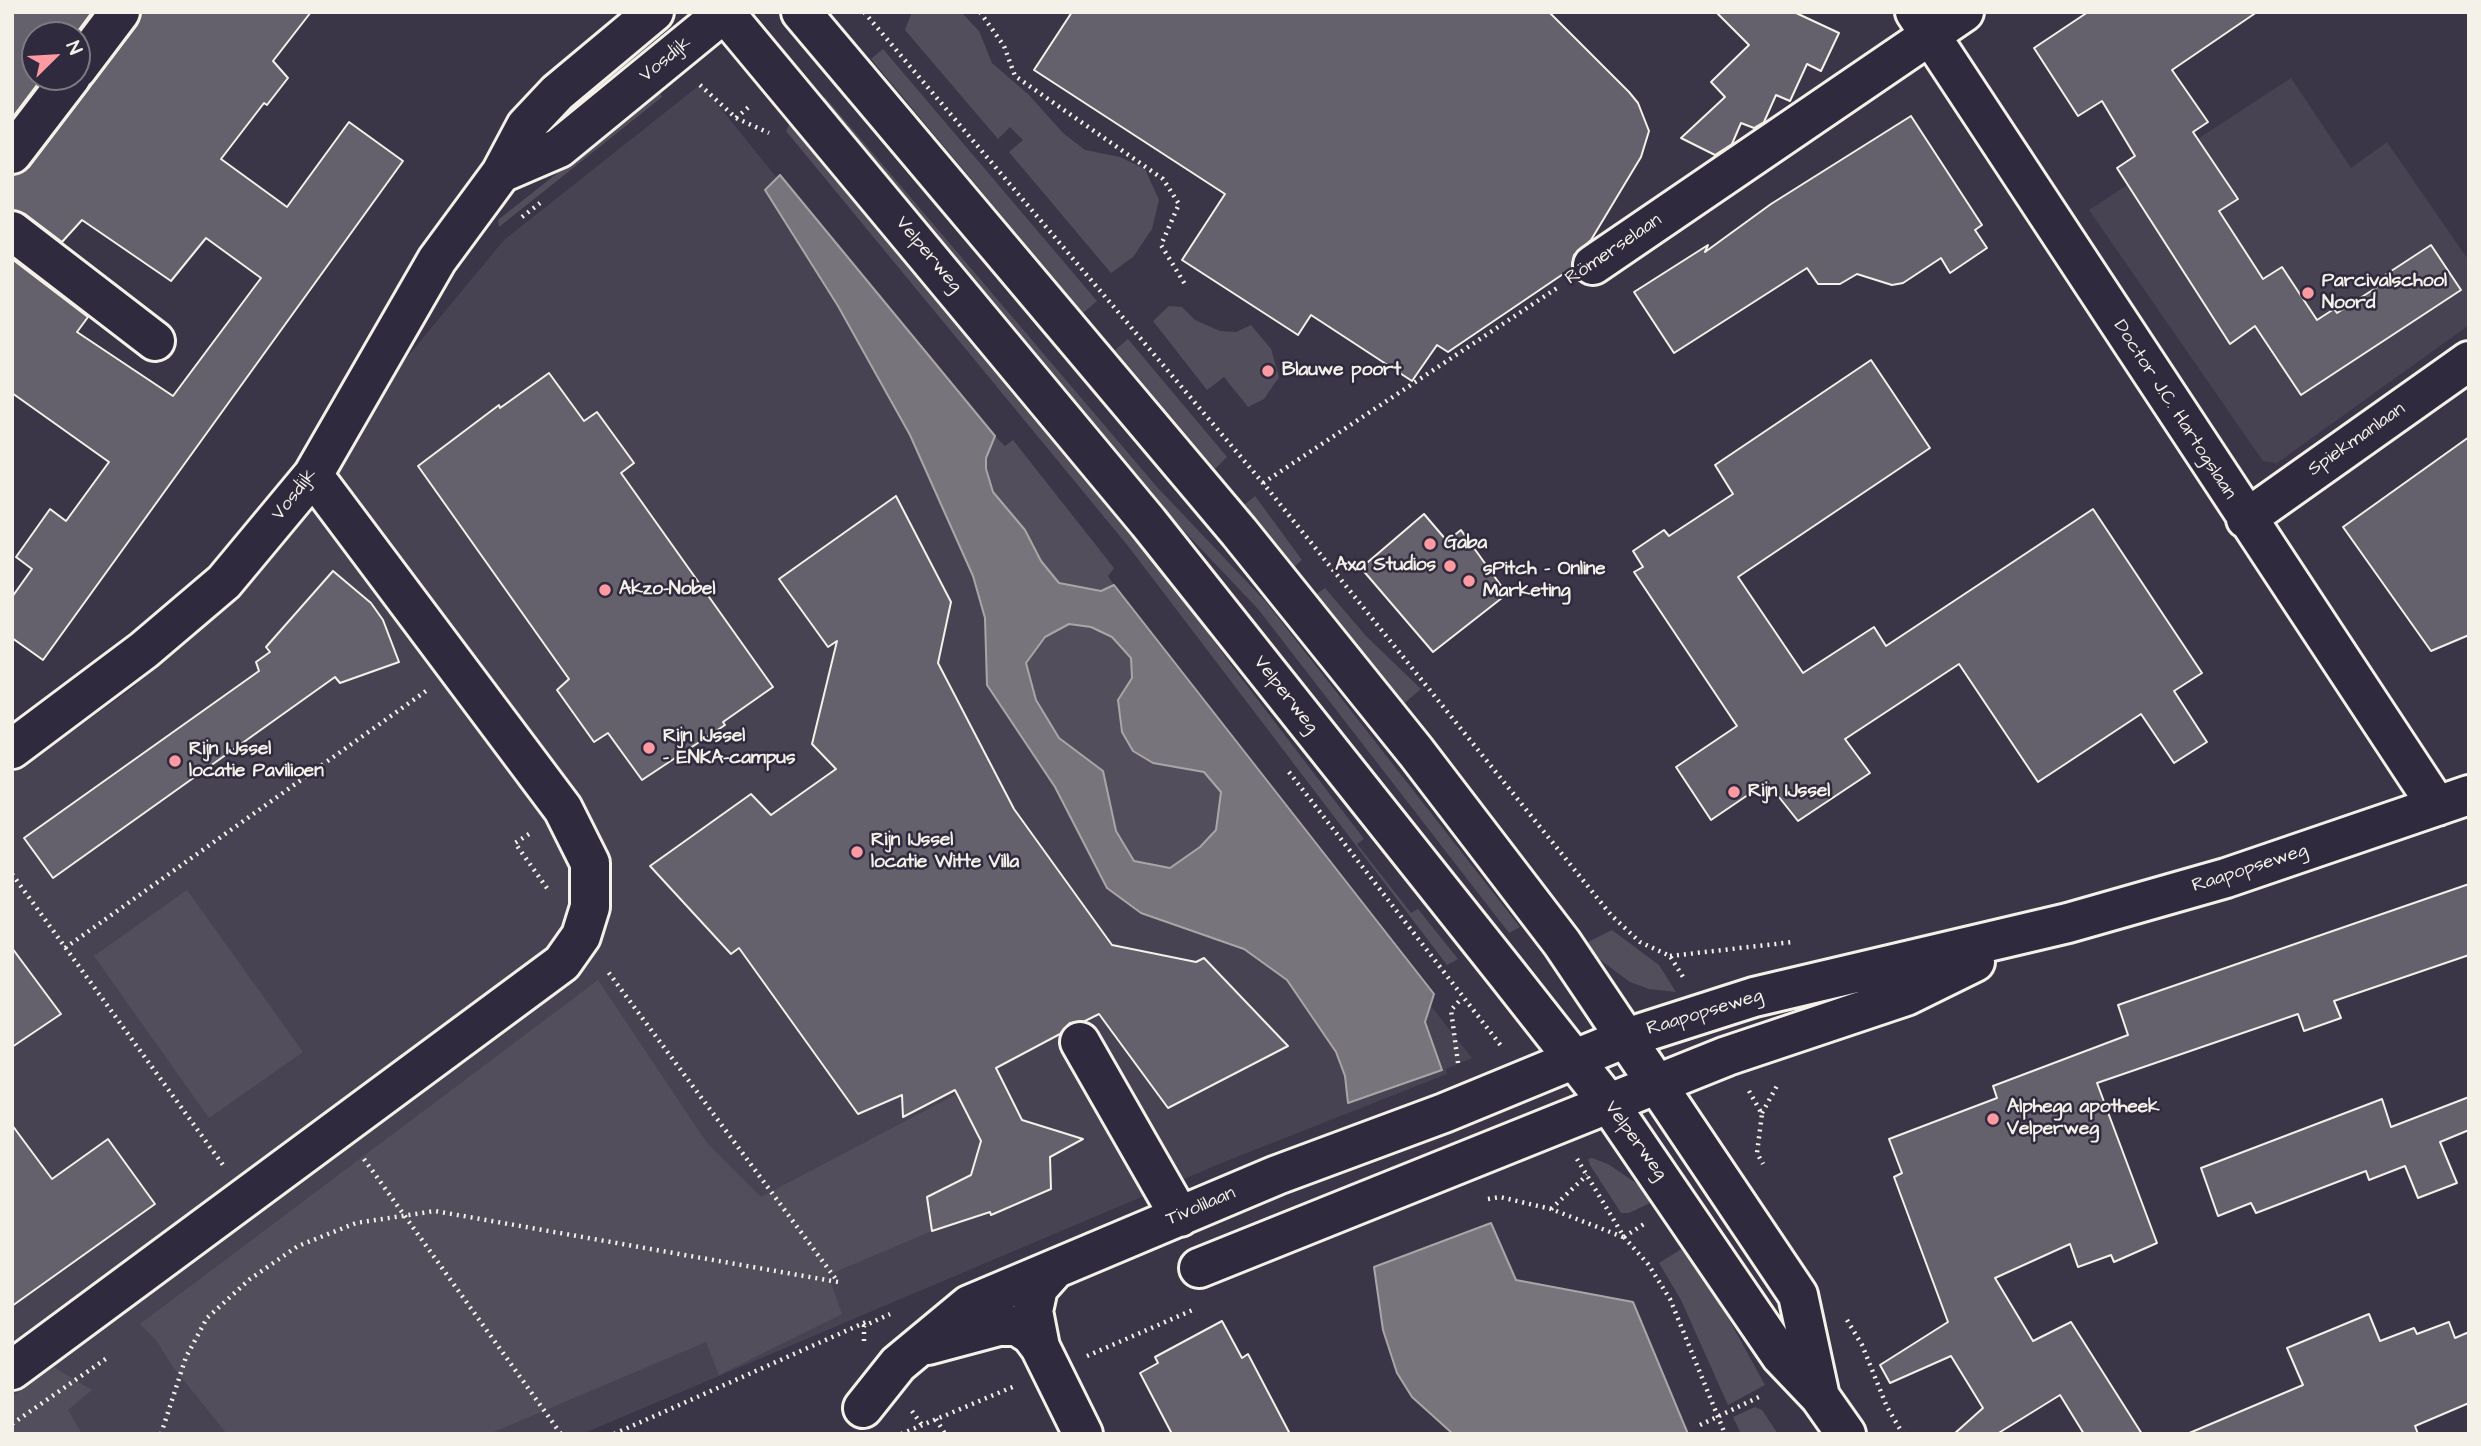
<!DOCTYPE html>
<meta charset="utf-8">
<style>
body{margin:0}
#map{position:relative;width:2481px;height:1446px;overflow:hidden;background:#3b3647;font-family:"Architects Daughter",sans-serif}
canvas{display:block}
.frame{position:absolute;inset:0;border:14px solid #f4f1e8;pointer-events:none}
.north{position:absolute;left:21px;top:21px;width:70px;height:70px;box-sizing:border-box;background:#2f2a3d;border:2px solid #7e7a81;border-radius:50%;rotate:66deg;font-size:19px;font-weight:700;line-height:28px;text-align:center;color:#f4f1e8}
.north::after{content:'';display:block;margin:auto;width:24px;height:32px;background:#ff9aa2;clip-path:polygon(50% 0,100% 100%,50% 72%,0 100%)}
</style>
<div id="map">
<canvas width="2481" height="1446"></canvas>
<div class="frame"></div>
<div class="north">N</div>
</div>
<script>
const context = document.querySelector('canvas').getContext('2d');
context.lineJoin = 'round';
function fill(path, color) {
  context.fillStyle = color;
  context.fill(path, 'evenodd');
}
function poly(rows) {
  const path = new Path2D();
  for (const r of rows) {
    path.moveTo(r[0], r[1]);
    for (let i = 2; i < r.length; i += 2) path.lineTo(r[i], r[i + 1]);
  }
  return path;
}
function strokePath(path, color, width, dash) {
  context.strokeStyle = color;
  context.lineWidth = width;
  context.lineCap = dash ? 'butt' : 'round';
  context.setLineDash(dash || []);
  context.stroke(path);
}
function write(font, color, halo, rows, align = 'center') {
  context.font = font + ' "Architects Daughter",sans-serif';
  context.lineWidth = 5;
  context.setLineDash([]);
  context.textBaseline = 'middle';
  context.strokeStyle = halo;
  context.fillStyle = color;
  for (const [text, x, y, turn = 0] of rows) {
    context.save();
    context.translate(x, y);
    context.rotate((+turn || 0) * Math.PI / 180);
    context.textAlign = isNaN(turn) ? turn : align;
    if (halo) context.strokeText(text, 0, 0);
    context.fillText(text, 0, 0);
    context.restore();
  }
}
fill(poly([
 [2291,78,2351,168,2387,142,2469,261,2469,325,2277,463,2263,461,2089,210],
 [701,84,1203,705,1377,938,1472,1058,1446,1069,1447,1074,1224,1162,582,1434,12,1434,12,774,134,687,504,240]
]), '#484352');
fill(poly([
 [912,12,962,13,979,31,992,63,1029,95,1063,133,1085,150,1120,157,1145,169,1159,200,1152,229,1133,257,1111,273,1009,152,1023,140,1010,127,998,139,905,30],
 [883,49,1097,301,1083,313,871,59],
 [627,51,635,60,567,115,559,104],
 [660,92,662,97,499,227,498,220],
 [825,97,1157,487,1266,602,1520,927,1509,933,1258,609,1150,495,820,99],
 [795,124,1140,537,1229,662,1364,839,1357,844,1411,913,1418,909,1458,959,1447,965,1128,546,786,131,789,125],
 [1169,306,1182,307,1195,320,1220,331,1236,332,1251,325,1271,349,1279,377,1264,399,1248,407,1224,377,1207,390,1153,321],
 [1128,339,1227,457,1215,469,1115,350],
 [995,436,1005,446,1013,440,1114,568,1108,576,1114,585,1101,591,1059,584,1041,561,1025,530,993,492,986,469,986,458],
 [1255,496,1302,560,1294,567,1244,505],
 [1325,588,1366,636,1421,689,1401,706,1315,595],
 [1069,624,1091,627,1112,637,1131,658,1132,678,1118,700,1153,763,1204,772,1221,792,1216,830,1200,847,1170,868,1134,861,1116,831,1103,771,1059,738,1036,700,1026,663,1045,637],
 [187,890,303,1052,209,1118,94,956],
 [1612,930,1659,965,1676,992,1649,989,1630,982,1595,956,1586,943],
 [598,980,707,1143,761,1197,955,1095,981,1140,971,1175,928,1197,932,1231,828,1275,842,1314,719,1375,706,1342,489,1434,227,1434,173,1367,156,1340,140,1324],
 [1592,1158,1608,1164,1636,1183,1648,1195,1650,1203,1629,1213,1621,1213,1590,1165,1588,1159],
 [1688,1245,1765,1385,1728,1405,1681,1300,1659,1263],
 [54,1367,92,1390,68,1410,82,1434,12,1434,12,1397],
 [1755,1407,1762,1410,1778,1434,1741,1434,1733,1417]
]), '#534e5c');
const water = poly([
 [780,175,995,436,986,458,986,469,993,492,1025,530,1041,561,1059,583,1101,591,1114,585,1434,994,1425,1022,1442,1070,1348,1103,1345,1076,1336,1052,1287,980,1244,949,1141,913,1107,888,1055,787,987,685,985,618,973,576,910,435,838,306,765,190,780,175],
 [1069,624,1091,627,1112,637,1131,658,1132,678,1118,700,1122,732,1133,751,1153,763,1204,772,1221,792,1216,830,1200,847,1170,868,1134,861,1116,831,1103,771,1059,738,1036,700,1026,663,1045,637,1069,624],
 [1491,1223,1516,1280,1633,1302,1688,1434,1453,1434,1412,1397,1397,1373,1383,1330,1374,1267,1491,1223]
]);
fill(water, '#78747b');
strokePath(water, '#aaa6a7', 2);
const building = poly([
 [12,12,92,12,75,35,35,35,35,77,43,77,12,118,12,12],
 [141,12,311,12,273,61,288,78,267,105,264,103,221,159,287,207,349,122,403,161,43,660,12,638,12,597,32,569,16,557,50,509,66,521,109,462,12,393,12,259,88,317,77,332,173,396,261,278,206,238,171,281,82,220,62,242,25,214,12,210,12,175,29,167,137,25,141,12],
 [1072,12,1549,12,1629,92,1638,103,1649,131,1641,157,1591,240,1574,255,1572,268,1448,352,1437,345,1412,381,1311,315,1298,335,1182,260,1225,194,1034,70,1072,12],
 [1716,12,1794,12,1839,33,1821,71,1807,64,1790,101,1776,95,1764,122,1754,128,1741,123,1732,144,1715,155,1681,138,1725,97,1711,82,1749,45,1716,12],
 [2088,12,2257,12,2172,70,2208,122,2193,132,2238,199,2219,211,2263,279,2282,267,2317,320,2334,309,2337,313,2385,282,2382,277,2431,245,2461,290,2301,395,2255,326,2230,344,2117,168,2135,156,2102,101,2078,116,2034,48,2088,12],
 [1911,116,1982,225,1975,230,1987,248,1950,273,1941,258,1903,283,1892,285,1857,274,1840,284,1818,284,1807,268,1674,353,1634,292,1708,245,1705,252,1771,204,1911,116],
 [1871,360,1930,448,1738,577,1803,673,1874,627,1886,646,2093,509,2202,673,2174,691,2207,742,2174,763,2141,714,2038,782,1959,664,1845,739,1870,773,1798,821,1767,782,1711,820,1676,767,1737,726,1634,572,1643,567,1633,551,1664,530,1669,536,1733,494,1715,465,1871,360],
 [549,373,584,421,597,412,634,463,621,473,773,687,723,722,725,725,642,780,608,733,594,742,557,690,569,679,418,466,499,405,500,408,549,373],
 [2469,437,2469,635,2431,651,2343,527,2469,437],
 [896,496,951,602,938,663,1014,809,1112,945,1196,962,1204,958,1288,1046,1168,1108,1099,1014,1085,1021,1070,1023,1060,1034,996,1068,1022,1120,1083,1139,1050,1157,1051,1189,991,1215,990,1212,932,1231,927,1197,971,1175,981,1141,955,1090,903,1117,902,1095,858,1114,739,948,731,954,650,866,751,794,771,815,836,769,812,744,837,641,828,647,779,579,896,496],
 [1424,514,1447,541,1461,530,1507,594,1433,652,1361,568,1424,514],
 [333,571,371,603,383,620,399,662,340,683,335,677,53,878,24,838,259,671,256,662,270,652,266,647,333,571],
 [2469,884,2469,955,2334,1001,2341,1018,2304,1031,2298,1014,2097,1083,2157,1243,2114,1262,2111,1255,2078,1267,2070,1244,1995,1278,2033,1341,2071,1322,2142,1434,2084,1434,2060,1395,1997,1434,1954,1434,1983,1408,1951,1356,1890,1383,1880,1365,1948,1322,1894,1177,1902,1173,1889,1139,1997,1098,1993,1086,2128,1035,2118,1005,2469,884],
 [12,948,61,1014,12,1047,12,948],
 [2469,1097,2469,1130,2440,1142,2457,1183,2418,1198,2405,1166,2369,1180,2366,1171,2256,1213,2251,1203,2218,1216,2201,1168,2382,1099,2391,1127,2469,1097],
 [12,1125,52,1179,108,1139,155,1204,12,1306,12,1125],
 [2369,1314,2380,1341,2414,1328,2417,1334,2449,1322,2455,1338,2469,1332,2469,1403,2415,1426,2418,1434,2187,1434,2303,1385,2287,1348,2369,1314],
 [1222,1321,1242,1358,1248,1354,1290,1434,1172,1434,1140,1373,1158,1363,1155,1357,1222,1321]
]);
fill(building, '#65616c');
strokePath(building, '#f4f1e8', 2);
const minor = poly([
 [1915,12,2437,806],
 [77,69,120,12],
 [12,154,71,77],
 [501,173,559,148,725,12],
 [12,231,155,341],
 [1593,265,1964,12],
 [2246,519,2469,361],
 [12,749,144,650,224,582,313,475,437,260,501,173,526,126,557,93,654,12],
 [1080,1042,1180,1217],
 [1199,1268,1727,1056,1906,996,1975,962],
 [1055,1269,1038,1288,1033,1311,1040,1347,1083,1434],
 [928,1345,999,1326,1017,1326,1031,1335,1040,1347],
 [12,1370,562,963,581,936,590,907,590,863,563,809,313,475],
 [863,1408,898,1364,969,1305,1277,1175,1444,1113,1626,1038,1754,997,2068,923,2226,878,2469,795]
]);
const major = poly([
 [724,12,1148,522,1507,974,1610,1105,1781,1356,1820,1397,1846,1434],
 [801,12,1239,532,1416,752,1562,943,1798,1295,1820,1397]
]);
strokePath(minor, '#f4f1e8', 44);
strokePath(major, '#f4f1e8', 44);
strokePath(poly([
 [864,12,1263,483,1611,915,1640,942,1670,956,1683,977],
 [980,12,1004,46,1015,76,1163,179,1179,204,1161,245,1186,286],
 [700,85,736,118,769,133],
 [736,118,751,105],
 [522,217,540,203],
 [1263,483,1560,286],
 [1289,772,1502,1047],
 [529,834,515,843,549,891],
 [12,874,223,1165],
 [65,948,426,691],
 [1670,956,1793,942],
 [1458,1063,1451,1010,1461,999],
 [1749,1091,1762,1114,1757,1153,1763,1164],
 [1762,1113,1778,1084],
 [364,1159,561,1434],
 [1577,1159,1624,1237,1648,1264,1670,1299,1725,1434],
 [1488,1199,1500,1197,1551,1209,1623,1237],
 [1551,1209,1587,1175],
 [1624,1237,1644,1224],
 [1847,1320,1862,1345,1887,1407,1903,1434],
 [864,1341,864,1326,890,1314],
 [1087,1356,1195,1309],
 [912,1411,922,1425],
 [936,1419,945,1434],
 [12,1424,107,1358],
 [1700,1425,1761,1396],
 [161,1434,186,1357,207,1318,250,1279,298,1246,356,1223,435,1211,838,1282,606,969],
 [614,1434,866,1322],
 [901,1434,1015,1386]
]), '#f4f1e8', 4.5, [2, 5]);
strokePath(minor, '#2f2a3d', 38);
strokePath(major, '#2f2a3d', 38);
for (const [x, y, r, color] of [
 [2308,293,7,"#ff9aa2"],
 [1268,371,7,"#ff9aa2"],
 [1430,544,7,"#ff9aa2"],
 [1450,566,7,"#ff9aa2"],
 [1469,581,7,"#ff9aa2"],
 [605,590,7,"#ff9aa2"],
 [649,748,7,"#ff9aa2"],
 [175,761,7,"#ff9aa2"],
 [1734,792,7,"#ff9aa2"],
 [857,852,7,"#ff9aa2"],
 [1993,1119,7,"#ff9aa2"]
]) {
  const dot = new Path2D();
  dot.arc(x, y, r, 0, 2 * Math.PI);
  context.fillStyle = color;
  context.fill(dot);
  strokePath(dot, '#2f2a3d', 2.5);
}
write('19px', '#f4f1e8', '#2f2a3d', [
 ["Vosdijk",666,60,-39],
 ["Römerselaan",1614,250,-34],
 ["Velperweg",928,255,50],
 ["Doctor J.C. Hartogslaan",2174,410,57],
 ["Spiekmanlaan",2357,440,-35],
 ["Vosdijk",295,495,-52],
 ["Velperweg",1285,695,52],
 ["Raapopseweg",2250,869,-18],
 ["Raapopseweg",1705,1013,-17],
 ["Velperweg",1635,1141,54],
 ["Tivolilaan",1201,1207,-23]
]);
write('bold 19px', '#f4f1e8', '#2f2a3d', [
 ["Parcivalschool",2322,282],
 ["Noord",2322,304],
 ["Blauwe poort",1282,371],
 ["Gaba",1444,544],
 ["Axa Studios",1436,566,"right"],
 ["sPitch - Online",1483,570],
 ["Marketing",1483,592],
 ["Akzo-Nobel",619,590],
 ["Rijn IJssel",663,737],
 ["– ENKA-campus",663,759],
 ["Rijn IJssel",189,750],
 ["locatie Pavilioen",189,772],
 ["Rijn IJssel",1748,792],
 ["Rijn IJssel",871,841],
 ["locatie Witte Villa",871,863],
 ["Alphega apotheek",2007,1108],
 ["Velperweg",2007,1130]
], 'left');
</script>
